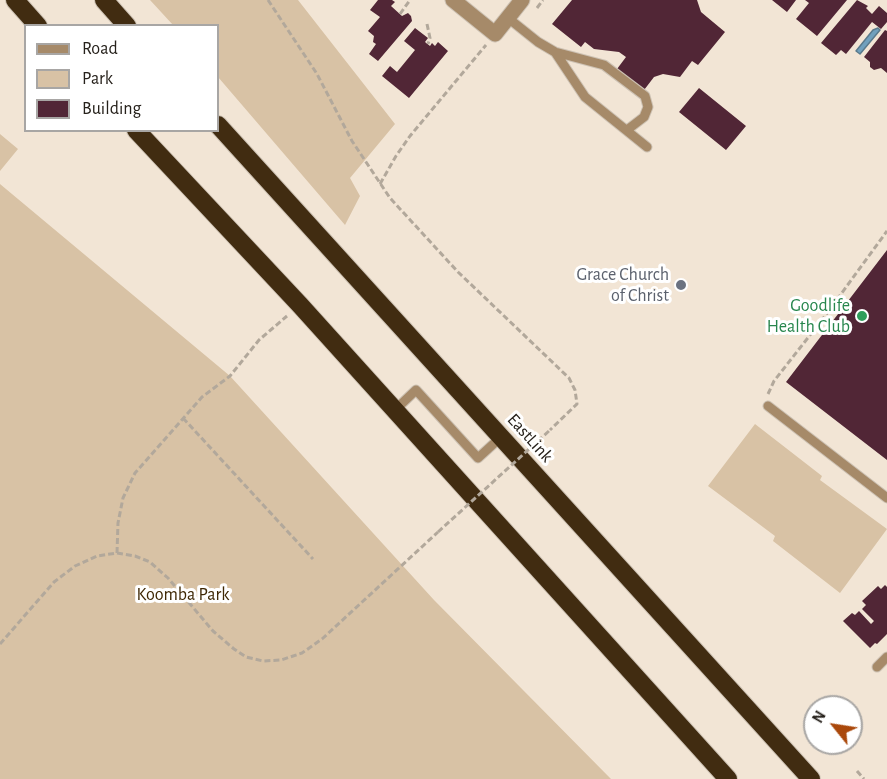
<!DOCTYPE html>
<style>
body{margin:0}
#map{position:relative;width:887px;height:779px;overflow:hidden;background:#f2e5d5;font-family:"Alegreya Sans",sans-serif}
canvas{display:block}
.legend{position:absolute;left:24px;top:24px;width:195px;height:108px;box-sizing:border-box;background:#fff;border:2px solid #a8a6a4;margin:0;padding:8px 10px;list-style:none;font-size:18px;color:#26211b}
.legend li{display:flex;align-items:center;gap:12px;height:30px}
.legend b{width:30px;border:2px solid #a8a6a4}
.north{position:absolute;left:803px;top:695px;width:60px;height:60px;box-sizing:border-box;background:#fff;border:2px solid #a8a6a4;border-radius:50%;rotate:300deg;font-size:16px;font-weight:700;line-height:24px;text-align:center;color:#26211b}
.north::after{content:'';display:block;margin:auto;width:21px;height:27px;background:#aa480b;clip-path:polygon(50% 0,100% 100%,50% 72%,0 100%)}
</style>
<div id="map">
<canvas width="887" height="779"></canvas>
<ul class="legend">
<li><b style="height:8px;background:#a68a69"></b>Road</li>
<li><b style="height:16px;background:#d8c2a5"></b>Park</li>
<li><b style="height:16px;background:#512636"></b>Building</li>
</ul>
<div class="north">N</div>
</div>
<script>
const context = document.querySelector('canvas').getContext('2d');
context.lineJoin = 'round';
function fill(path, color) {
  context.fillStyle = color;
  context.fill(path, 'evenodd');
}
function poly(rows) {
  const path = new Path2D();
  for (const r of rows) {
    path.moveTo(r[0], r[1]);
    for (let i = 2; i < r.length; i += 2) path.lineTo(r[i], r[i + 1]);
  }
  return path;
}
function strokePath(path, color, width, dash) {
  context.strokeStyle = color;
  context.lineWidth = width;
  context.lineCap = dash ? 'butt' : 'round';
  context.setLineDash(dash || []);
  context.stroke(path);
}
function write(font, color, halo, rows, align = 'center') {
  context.font = font + ' "Alegreya Sans",sans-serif';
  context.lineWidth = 6;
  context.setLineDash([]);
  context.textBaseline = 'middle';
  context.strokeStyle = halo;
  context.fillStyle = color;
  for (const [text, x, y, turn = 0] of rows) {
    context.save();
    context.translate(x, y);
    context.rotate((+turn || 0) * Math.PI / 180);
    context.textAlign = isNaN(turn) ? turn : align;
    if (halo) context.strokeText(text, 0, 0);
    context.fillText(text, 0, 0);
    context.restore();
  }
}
fill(poly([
 [150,0,298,0,395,124,350,178,360,196,345,225,218,77,218,26,173,25],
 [0,134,18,149,0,171],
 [0,184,230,376,434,600,611,779,0,779],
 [755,424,822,476,820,480,887,529,840,593,773,541,775,536,708,486]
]), '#d8c2a5');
const water = poly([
 [878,28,880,30,860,54,856,51,873,30,878,28]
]);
fill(water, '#70a0bd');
strokePath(water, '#5a7a8c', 1.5);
fill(poly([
 [378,0,392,0,395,2,391,6,402,16,408,13,411,16,412,21,378,61,369,54,376,44,373,42,374,36,368,31,380,17,370,10],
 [572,0,697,0,701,12,725,32,698,65,692,61,680,77,663,74,654,77,641,94,614,73,626,57,619,52,594,49,585,42,581,47,552,24],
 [772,0,796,0,787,12],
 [805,0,847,0,817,36,796,19,809,3],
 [857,0,868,6,866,8,872,14,879,6,887,13,887,22,881,29,872,22,846,54,841,50,836,55,821,43],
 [415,28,428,38,425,42,430,46,432,43,435,46,438,42,448,51,409,98,382,76,390,66,397,72,415,50,404,41],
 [885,30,887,31,887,73,881,68,874,70,870,67,870,62,864,57],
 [699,88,746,126,726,150,679,112],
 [887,250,887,460,786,382],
 [885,585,887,587,887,634,877,644,875,643,870,648,843,621,852,613,855,615,859,611,871,624,874,621,862,609,866,605,862,601,878,586,881,589]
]), '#512636');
const lane = poly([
 [508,18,538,42,555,52,604,65,645,96,648,107,644,117,627,130],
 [555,52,585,97,647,147],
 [768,406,887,498],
 [395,410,416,390,478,458,501,437],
 [877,667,887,657]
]);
const street = poly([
 [453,0,495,34,522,0]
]);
const highway = poly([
 [15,0,38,26],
 [104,0,127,26],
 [218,125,811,779],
 [136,130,300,305,728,779]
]);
strokePath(lane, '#cdc2b4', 11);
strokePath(street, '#cdc2b4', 17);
strokePath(highway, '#cdc2b4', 20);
strokePath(poly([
 [268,0,317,74,352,141,390,198,458,272,569,378,575,390,577,404,550,430],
 [537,8,543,0],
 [400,14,410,0],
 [427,24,430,38,428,44],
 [380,184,396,156,410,136,486,45],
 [768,394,774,381,825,316,887,231],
 [183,418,313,559],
 [117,553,118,523,123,498,135,473,202,397,230,376,259,340,287,316],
 [0,644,54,582,75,566,97,556,117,553,135,556,150,562,168,578,213,631,234,649,246,657,263,661,281,660,302,653,322,639,438,532],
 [857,771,864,779]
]), '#b2a89b', 3, [6, 3]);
strokePath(lane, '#a68a69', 9);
strokePath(street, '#a68a69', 15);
strokePath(highway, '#412c11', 18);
strokePath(poly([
 [438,532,550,430]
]), '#b2a89b', 3, [6, 3]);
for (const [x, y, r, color] of [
 [681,285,6,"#6b7280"],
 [862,316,6,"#2e9e5b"]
]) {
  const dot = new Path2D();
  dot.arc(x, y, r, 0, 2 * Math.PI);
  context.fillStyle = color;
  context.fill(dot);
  strokePath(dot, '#fff', 2);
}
write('18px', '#5b616d', '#fff', [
 ["Grace Church",669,275],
 ["of Christ",669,296]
], 'right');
write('18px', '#27864d', '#fff', [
 ["Goodlife",850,306],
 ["Health Club",850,327]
], 'right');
write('18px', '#26211b', '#fff', [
 ["EastLink",530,438,48]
]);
write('18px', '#3e2704', '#fff', [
 ["Koomba Park",183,595]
]);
</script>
